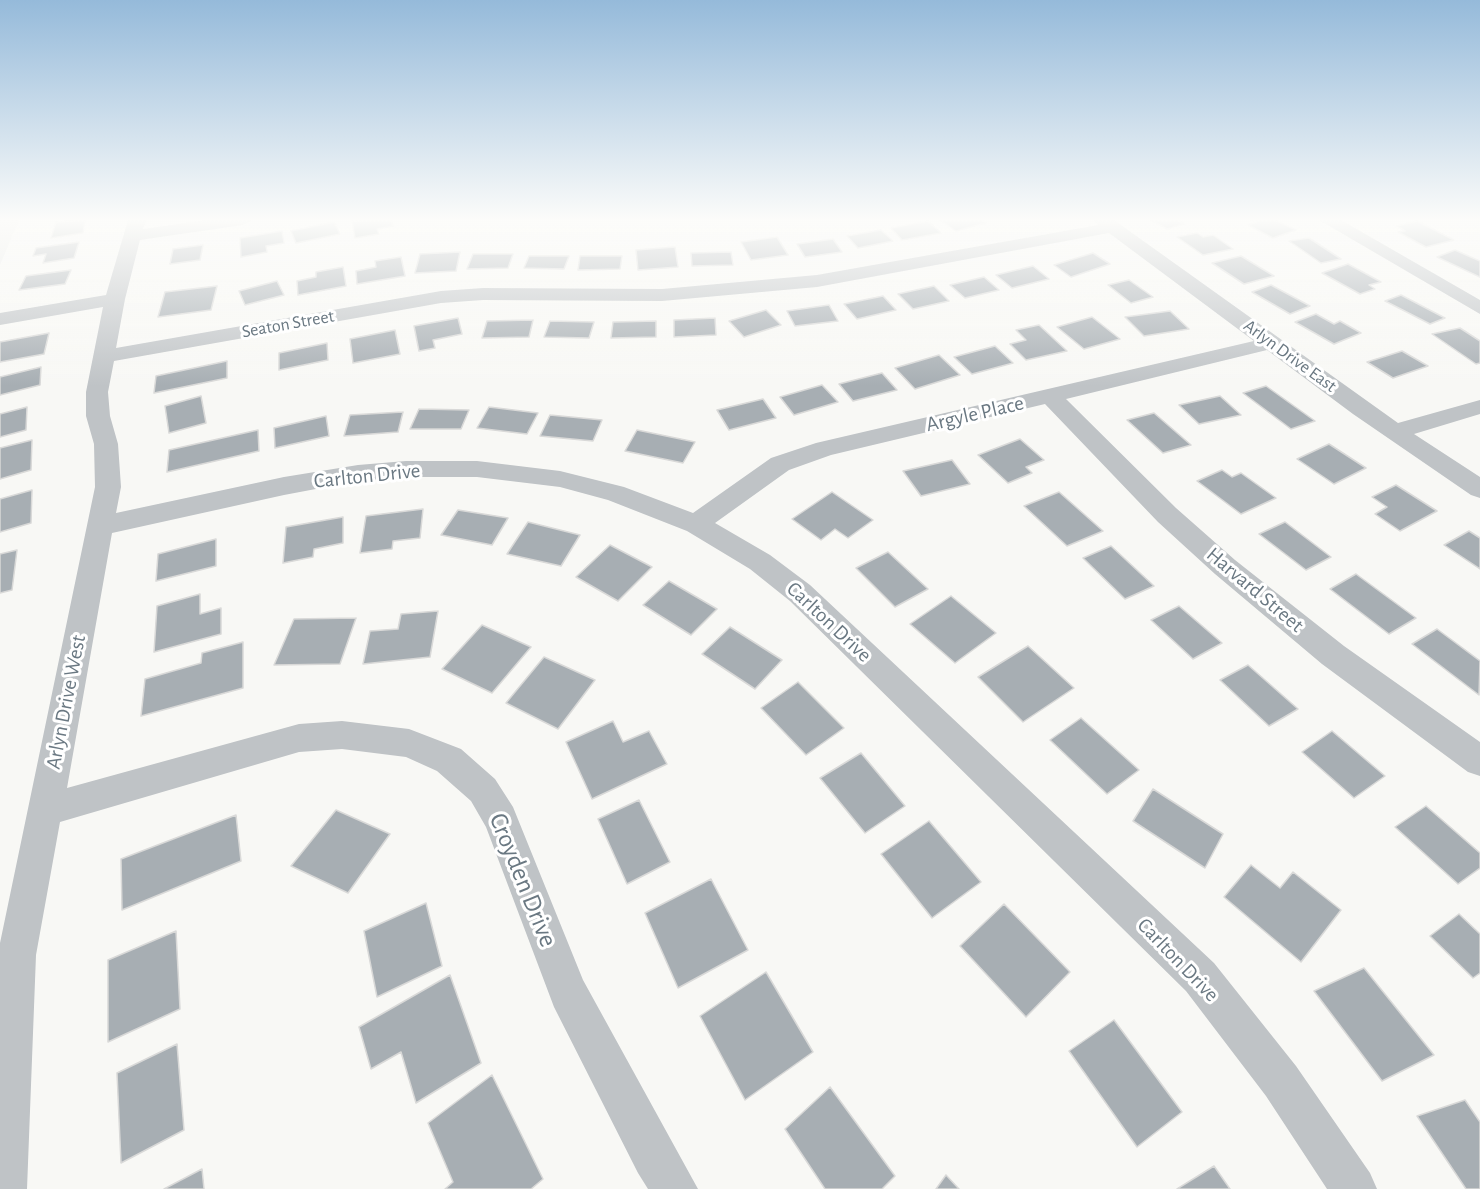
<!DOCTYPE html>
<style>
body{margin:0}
canvas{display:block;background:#f8f8f5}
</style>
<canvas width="1480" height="1189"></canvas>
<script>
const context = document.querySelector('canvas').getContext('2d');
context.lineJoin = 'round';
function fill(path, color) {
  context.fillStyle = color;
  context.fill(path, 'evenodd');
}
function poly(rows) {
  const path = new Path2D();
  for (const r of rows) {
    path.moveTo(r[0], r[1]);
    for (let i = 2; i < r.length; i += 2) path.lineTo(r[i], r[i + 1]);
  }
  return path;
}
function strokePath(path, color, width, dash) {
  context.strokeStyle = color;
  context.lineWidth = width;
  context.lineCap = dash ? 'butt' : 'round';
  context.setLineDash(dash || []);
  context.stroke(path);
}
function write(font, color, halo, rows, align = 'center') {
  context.font = font + ' "Alegreya Sans",sans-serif';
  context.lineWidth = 6;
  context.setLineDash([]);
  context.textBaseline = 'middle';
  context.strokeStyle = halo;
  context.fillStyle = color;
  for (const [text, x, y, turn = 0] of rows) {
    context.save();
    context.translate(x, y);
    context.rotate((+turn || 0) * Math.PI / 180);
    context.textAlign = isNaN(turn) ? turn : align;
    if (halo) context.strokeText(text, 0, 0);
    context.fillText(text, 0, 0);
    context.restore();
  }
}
fill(poly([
 [0,220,19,220,0,265]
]), '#e8e9e8');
const building = poly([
 [85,220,83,233,51,238,56,222,85,220],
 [391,220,393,226,377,229,379,234,355,238,352,221,391,220],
 [940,220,982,220,986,223,956,231,940,220],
 [1151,220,1177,220,1184,224,1167,229,1151,220],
 [1251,220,1275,220,1296,230,1273,238,1248,225,1256,222,1251,220],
 [928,221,941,233,902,240,891,228,928,221],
 [1417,221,1454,240,1426,247,1398,232,1405,231,1397,226,1417,221],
 [334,222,340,234,296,243,291,231,334,222],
 [881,230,893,241,858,248,847,236,881,230],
 [282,231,284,243,266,246,267,252,241,257,240,238,282,231],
 [1197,233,1203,237,1213,235,1233,249,1203,255,1177,237,1197,233],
 [777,237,788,255,751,260,741,242,777,237],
 [1309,238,1341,259,1321,263,1289,241,1309,238],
 [833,239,842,252,805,257,797,244,833,239],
 [79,242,74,258,43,263,46,254,33,256,36,248,79,242],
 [203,245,200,260,170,264,173,249,203,245],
 [675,247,678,267,638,270,636,250,675,247],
 [1455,250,1480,261,1480,277,1437,257,1455,250],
 [460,252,456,271,415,273,420,254,460,252],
 [731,252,733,265,692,266,691,253,731,252],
 [1093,253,1110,264,1071,277,1054,265,1093,253],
 [473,254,513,254,508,268,467,269,473,254],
 [529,256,569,256,564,269,524,268,529,256],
 [580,256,622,256,620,269,578,270,580,256],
 [1241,256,1274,276,1244,284,1212,263,1241,256],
 [401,257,405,276,357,284,356,271,376,267,375,261,401,257],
 [1348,264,1381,282,1369,285,1375,289,1360,294,1322,273,1348,264],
 [1033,266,1049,279,1012,288,996,275,1033,266],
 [343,267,346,286,298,295,297,281,316,277,316,272,343,267],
 [71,270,65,284,19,290,26,276,71,270],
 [984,277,999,290,965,298,950,285,984,277],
 [1129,280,1153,297,1131,303,1108,285,1129,280],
 [277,281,284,295,245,305,239,291,277,281],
 [1271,285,1310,306,1290,314,1252,292,1271,285],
 [217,286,211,310,158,317,165,292,217,286],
 [934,286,949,301,913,309,898,294,934,286],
 [1401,295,1445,318,1430,324,1385,301,1401,295],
 [883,296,896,310,857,319,844,304,883,296],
 [829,305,838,321,795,326,787,311,829,305],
 [766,310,781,325,744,337,729,321,766,310],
 [1170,311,1189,329,1144,336,1125,317,1170,311],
 [1316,314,1334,324,1340,321,1361,333,1334,344,1295,322,1316,314],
 [1092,317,1120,339,1084,349,1057,327,1092,317],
 [458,318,462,334,433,340,435,348,419,351,414,326,458,318],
 [715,318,716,335,674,337,674,320,715,318],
 [533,320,529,337,482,338,487,321,533,320],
 [550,321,594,322,589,338,544,337,550,321],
 [656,321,656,337,611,338,613,322,656,321],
 [1039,325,1067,351,1026,360,1010,344,1026,340,1016,330,1039,325],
 [1460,328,1480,341,1480,363,1476,364,1432,334,1460,328],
 [395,330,400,354,353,363,350,339,395,330],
 [49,333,44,354,0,362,0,342,49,333],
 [327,343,328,360,279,370,279,353,327,343],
 [995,346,1013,363,972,374,954,357,995,346],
 [1402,351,1428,366,1393,378,1367,362,1402,351],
 [939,355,960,375,915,389,895,368,939,355],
 [227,361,227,378,154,393,156,376,227,361],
 [41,367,40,385,0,395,0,377,41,367],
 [882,373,897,390,853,401,839,384,882,373],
 [822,385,838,402,794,415,780,397,822,385],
 [1266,386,1315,421,1291,429,1243,393,1266,386],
 [201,396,206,423,169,433,165,406,201,396],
 [1220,396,1241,415,1199,424,1179,405,1220,396],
 [763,399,776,418,729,430,717,410,763,399],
 [27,407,26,430,0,437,0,414,27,407],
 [489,407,538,413,527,434,477,428,489,407],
 [419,409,469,410,461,429,410,429,419,409],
 [403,412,398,432,344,436,350,415,403,412],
 [1154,413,1191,445,1163,453,1127,420,1154,413],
 [550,415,602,420,593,441,540,436,550,415],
 [326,416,329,436,275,448,274,428,326,416],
 [258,430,259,451,167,472,169,450,258,430],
 [637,430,695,442,683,463,625,451,637,430],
 [1020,439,1044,460,1026,467,1032,473,1008,483,978,455,1020,439],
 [32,440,31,470,0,479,0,448,32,440],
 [1329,444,1366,468,1334,484,1297,459,1329,444],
 [952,460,970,484,921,496,903,471,952,460],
 [1222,470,1232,477,1241,473,1276,498,1241,514,1197,481,1222,470],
 [1396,485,1437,511,1400,531,1375,514,1387,507,1372,497,1396,485],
 [32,490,31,523,0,532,0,499,32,490],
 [832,492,873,520,848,538,835,529,821,540,792,519,832,492],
 [1059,492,1103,531,1067,546,1024,506,1059,492],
 [423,509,420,538,393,541,392,549,360,553,366,516,423,509],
 [458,510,508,518,492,545,441,535,458,510],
 [343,517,343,543,314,549,313,557,283,563,286,527,343,517],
 [528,522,580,535,561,566,507,554,528,522],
 [1285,522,1331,557,1306,570,1259,534,1285,522],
 [1469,531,1480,538,1480,569,1444,545,1469,531],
 [216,539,216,566,156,581,158,554,216,539],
 [610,545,652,567,618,601,576,577,610,545],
 [1111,546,1154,586,1125,599,1083,558,1111,546],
 [17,550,12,590,0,593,0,554,17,550],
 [888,552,928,589,895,607,856,568,888,552],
 [1356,574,1416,618,1389,634,1330,589,1356,574],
 [669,581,717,609,691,635,643,605,669,581],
 [200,594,200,614,221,608,221,634,154,652,157,606,200,594],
 [951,596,996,633,955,663,910,624,951,596],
 [1179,606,1222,643,1193,659,1151,620,1179,606],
 [438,611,430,657,363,664,370,631,398,629,401,614,438,611],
 [356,618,340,664,274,665,294,619,356,618],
 [482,625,531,647,492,693,442,669,482,625],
 [730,627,782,660,755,689,702,654,730,627],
 [1437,629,1480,661,1479,695,1412,644,1437,629],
 [243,642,243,688,141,716,145,679,201,663,202,653,243,642],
 [1028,646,1074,688,1023,722,978,677,1028,646],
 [544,657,595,680,558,729,506,703,544,657],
 [1248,665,1298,709,1269,726,1220,680,1248,665],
 [798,682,844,728,806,755,761,708,798,682],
 [1081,718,1139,770,1107,794,1050,740,1081,718],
 [613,721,623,742,649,731,667,764,592,799,566,742,613,721],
 [1332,731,1385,776,1354,798,1302,752,1332,731],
 [861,753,905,806,865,833,820,778,861,753],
 [1153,789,1223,834,1205,868,1133,821,1153,789],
 [639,800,670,862,627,884,598,819,639,800],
 [1426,806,1480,853,1480,868,1458,884,1395,827,1426,806],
 [336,810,390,834,348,893,291,866,336,810],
 [236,815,241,861,122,910,121,859,236,815],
 [929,821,981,882,932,918,881,854,929,821],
 [1251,865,1280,888,1293,872,1341,910,1301,962,1224,897,1251,865],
 [711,879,748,950,678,988,645,913,711,879],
 [426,903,442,966,377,997,364,931,426,903],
 [1004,904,1070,972,1026,1017,960,946,1004,904],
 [1459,914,1480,934,1480,973,1473,978,1430,936,1459,914],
 [176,931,180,1009,108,1042,108,960,176,931],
 [1364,968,1434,1055,1382,1081,1314,991,1364,968],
 [766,972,813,1052,745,1100,700,1016,766,972],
 [450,975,481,1063,416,1103,401,1052,371,1069,359,1027,450,975],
 [1114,1020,1182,1112,1137,1147,1069,1051,1114,1020],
 [177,1044,184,1130,121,1163,117,1073,177,1044],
 [492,1075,543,1179,531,1189,445,1189,453,1182,428,1123,492,1075],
 [830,1087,895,1176,882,1189,825,1189,785,1129,830,1087],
 [1465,1100,1480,1122,1480,1189,1466,1189,1417,1116,1465,1100],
 [1214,1166,1230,1189,1177,1189,1214,1166],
 [202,1169,204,1189,164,1189,202,1169],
 [946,1175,959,1189,936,1189,946,1175]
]);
fill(building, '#a7aeb3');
strokePath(building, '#d9d9d8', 1.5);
fill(poly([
 [128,220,146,220,143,229,207,220,252,220,243,225,140,240,125,299,116,348,441,291,483,288,662,289,817,275,1098,225,1094,220,1114,220,1398,423,1480,400,1480,414,1414,434,1480,477,1480,498,1471,495,1353,414,1267,350,1066,399,1176,508,1235,560,1344,646,1480,742,1480,776,1468,772,1322,664,1215,574,1158,522,1045,404,831,455,789,470,715,523,770,555,810,585,1214,963,1296,1066,1370,1173,1377,1189,1327,1189,1266,1096,1186,991,790,601,750,569,687,531,608,500,560,487,477,477,406,477,358,481,284,495,112,533,67,788,299,724,342,721,409,729,461,749,495,779,513,807,583,980,698,1189,648,1189,638,1173,554,1007,486,827,471,801,437,771,406,757,342,749,299,752,60,822,36,955,27,1189,0,1189,0,943,95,487,94,444,86,416,86,392,103,307,0,325,0,313,106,295,128,220],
 [1109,233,1254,341,816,443,771,458,693,513,624,487,560,471,477,461,406,461,358,465,284,477,116,513,121,487,118,444,110,416,108,392,114,361,441,303,483,300,662,301,817,287,1109,233],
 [1319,220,1341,220,1480,300,1480,314,1319,220]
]), '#bfc3c6');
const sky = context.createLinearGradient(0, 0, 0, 386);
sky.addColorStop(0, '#95bada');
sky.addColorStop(0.57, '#fcfcfa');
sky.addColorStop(1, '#fcfcfa00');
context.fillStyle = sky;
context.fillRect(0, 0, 1480, 386);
write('18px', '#6a7882', '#fff', [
 ["Seaton Street",288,324,-10],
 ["Arlyn Drive East",1290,356,36]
]);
write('21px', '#6a7882', '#fff', [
 ["Argyle Place",975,414,-13],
 ["Carlton Drive",367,476,-6],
 ["Harvard Street",1255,590,40],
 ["Carlton Drive",829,622,43],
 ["Arlyn Drive West",66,702,-79],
 ["Carlton Drive",1178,960,46]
]);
write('26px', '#6a7882', '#fff', [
 ["Croyden Drive",523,880,68]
]);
</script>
